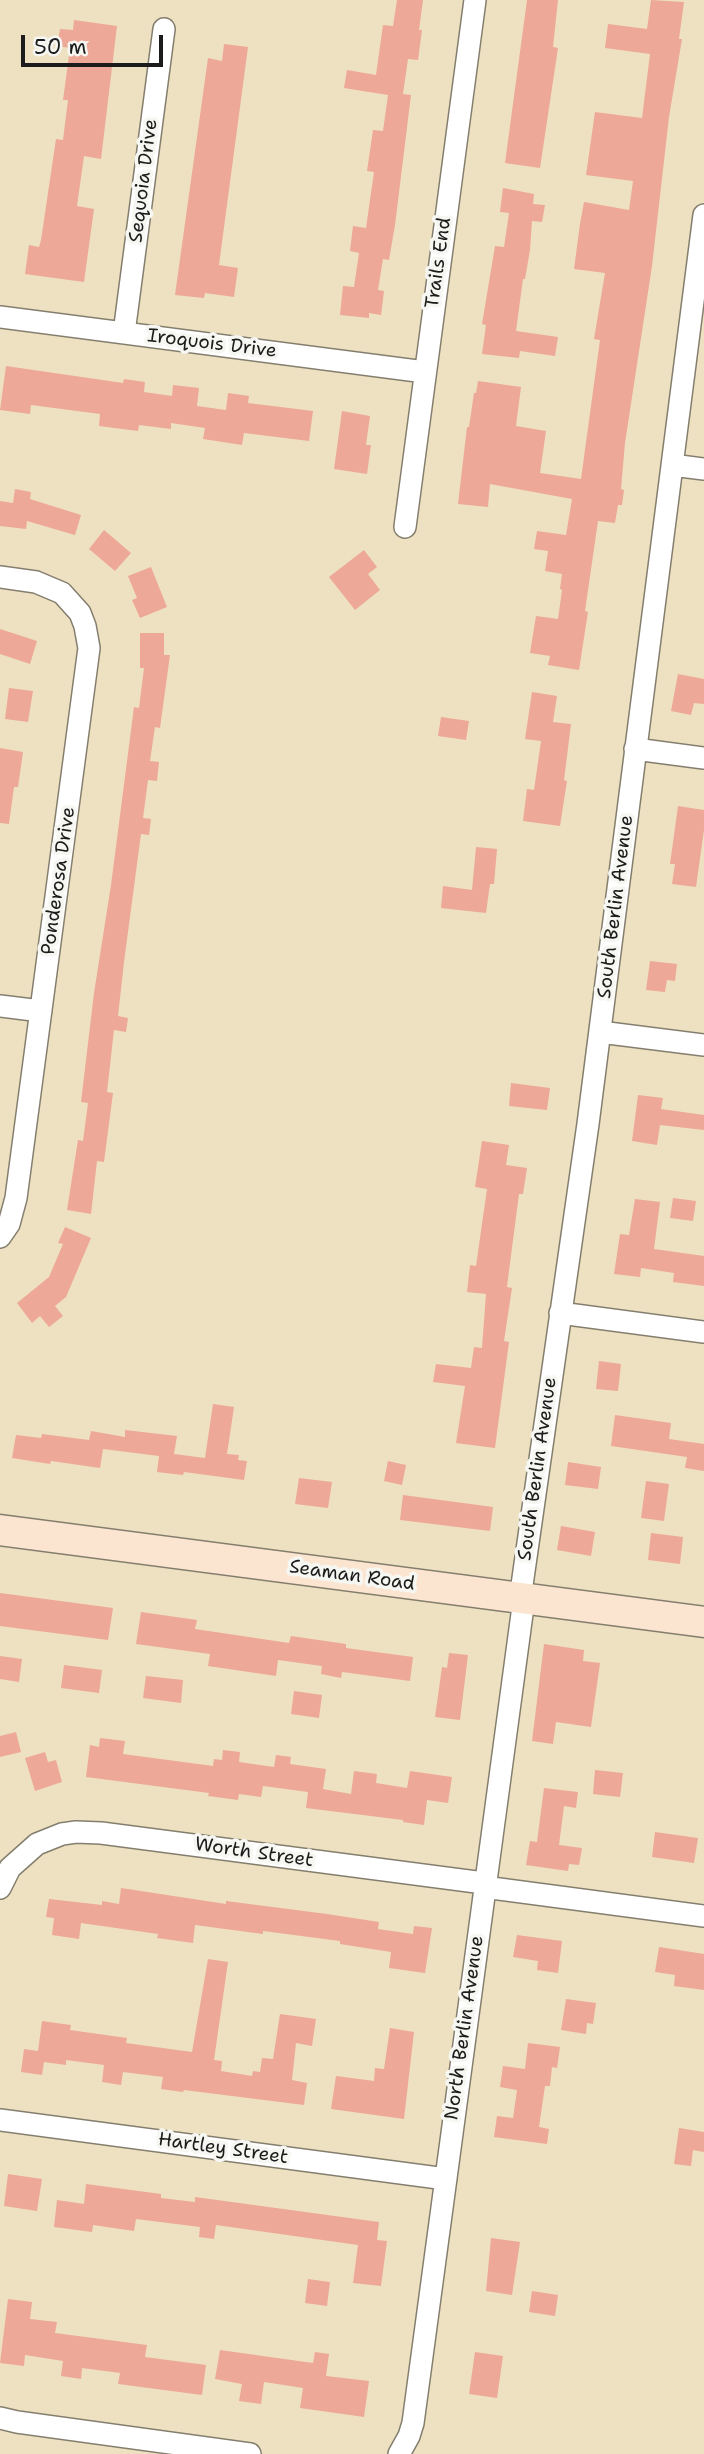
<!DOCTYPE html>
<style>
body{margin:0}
#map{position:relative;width:704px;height:2454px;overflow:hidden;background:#ede1c1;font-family:"Shantell Sans",sans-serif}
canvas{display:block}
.scale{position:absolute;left:21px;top:35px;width:142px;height:32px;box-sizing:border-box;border:4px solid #1c1c1c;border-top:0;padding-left:9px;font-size:21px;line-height:24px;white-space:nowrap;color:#1c1c1c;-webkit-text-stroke:5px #f6f6f2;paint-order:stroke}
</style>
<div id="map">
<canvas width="704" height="2454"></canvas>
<div class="scale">50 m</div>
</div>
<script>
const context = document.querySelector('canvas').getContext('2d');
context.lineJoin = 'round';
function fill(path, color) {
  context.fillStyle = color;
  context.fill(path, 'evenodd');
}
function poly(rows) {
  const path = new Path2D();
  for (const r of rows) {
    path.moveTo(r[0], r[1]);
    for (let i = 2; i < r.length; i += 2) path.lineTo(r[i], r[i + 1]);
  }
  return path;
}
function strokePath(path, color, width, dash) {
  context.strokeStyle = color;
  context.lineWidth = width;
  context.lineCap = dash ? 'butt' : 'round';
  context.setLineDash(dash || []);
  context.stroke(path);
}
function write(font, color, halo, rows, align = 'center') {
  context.font = font + ' "Shantell Sans",sans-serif';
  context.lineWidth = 7;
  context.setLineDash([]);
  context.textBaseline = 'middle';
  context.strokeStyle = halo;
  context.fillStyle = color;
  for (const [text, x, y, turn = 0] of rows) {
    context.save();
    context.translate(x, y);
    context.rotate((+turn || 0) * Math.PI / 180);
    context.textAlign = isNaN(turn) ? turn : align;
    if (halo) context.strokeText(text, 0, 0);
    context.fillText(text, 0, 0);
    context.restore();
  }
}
fill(poly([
 [397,0,423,0,419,30,422,30,418,60,408,59,403,94,411,95,395,225,389,260,383,259,378,290,384,291,381,315,369,313,369,318,340,315,343,286,354,287,359,253,350,251,353,226,366,228,374,172,367,171,373,130,383,131,388,95,344,88,347,70,376,75,383,25,393,26],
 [527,0,558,0,553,47,558,48,540,168,505,163],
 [651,0,684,2,679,39,682,39,669,117,652,266,625,443,621,489,624,490,622,505,618,505,615,523,598,521,585,611,588,612,579,670,548,665,550,656,530,653,536,616,558,619,562,590,560,589,562,574,545,571,548,551,534,549,537,531,566,535,572,499,490,484,488,507,458,504,467,427,469,427,474,393,476,393,478,381,521,387,516,426,546,431,540,473,581,479,600,340,594,339,605,273,574,269,580,224,584,202,629,210,633,181,586,175,595,112,642,118,650,54,605,48,608,24,647,29],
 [74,20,117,26,101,159,84,156,77,206,94,209,84,282,25,274,29,245,39,247,41,240,56,139,63,140,68,100,63,100,70,48,57,46,60,29,73,30],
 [224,44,248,47,219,265,238,268,234,297,205,293,204,298,175,295,208,58,222,61],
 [503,188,534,194,533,204,545,205,542,222,532,221,530,250,525,279,523,279,516,331,558,337,555,356,520,351,519,358,482,354,486,325,482,324,495,246,504,247,509,213,500,212],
 [6,366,123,383,124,379,145,382,144,392,172,396,173,385,199,388,197,406,226,410,228,393,249,396,248,403,313,411,309,441,244,433,242,445,203,439,205,428,171,423,171,429,139,425,138,431,99,426,100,414,31,405,30,414,0,410],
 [342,411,370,416,366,445,371,445,367,474,334,469],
 [15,489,31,492,30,499,81,515,75,535,27,521,26,529,0,526,0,501,13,503],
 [104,530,131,553,115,571,89,549],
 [364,550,377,567,368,574,380,590,355,610,329,577],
 [151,567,167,607,140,618,132,600,137,598,128,576],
 [0,629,37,641,30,664,0,654],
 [140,633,164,633,164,655,170,655,160,728,155,727,150,761,159,762,157,781,148,780,143,818,151,819,149,835,141,834,124,962,118,1016,128,1018,126,1032,114,1030,107,1092,113,1093,104,1162,97,1161,91,1214,67,1210,78,1140,83,1141,88,1103,81,1102,94,993,111,885,134,707,139,708,144,668,140,668],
 [678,674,704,679,704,704,694,703,691,715,671,711],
 [9,688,33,691,28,722,5,719],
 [532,692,557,696,553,722,571,724,564,780,567,781,560,826,523,821,527,789,534,790,541,741,525,739],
 [441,717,469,721,466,740,438,736],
 [0,748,23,752,18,787,14,787,9,824,0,823],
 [678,806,704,810,704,830,696,887,672,884,675,864,670,864],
 [476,847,497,849,494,884,490,884,486,913,441,908,443,886,472,890],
 [650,961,677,964,675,981,667,980,665,992,646,990],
 [511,1083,550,1088,547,1110,509,1106],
 [638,1095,663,1098,661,1109,704,1115,704,1130,660,1125,657,1145,632,1141],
 [482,1141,509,1145,506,1165,527,1168,523,1194,519,1194,509,1271,507,1287,512,1288,504,1341,509,1342,495,1448,456,1443,465,1386,433,1382,436,1364,471,1368,474,1347,482,1348,486,1294,467,1292,470,1265,476,1266,487,1189,475,1187],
 [673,1198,696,1201,693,1221,670,1218],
 [635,1199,660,1202,654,1249,704,1256,704,1286,673,1282,674,1273,641,1268,640,1277,614,1274,620,1234,629,1235],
 [65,1227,91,1238,66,1297,55,1306,63,1316,49,1327,40,1316,32,1323,17,1303,49,1277,63,1244,58,1243],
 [599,1361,621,1364,618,1391,596,1389],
 [213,1404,234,1407,227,1454,239,1455,238,1460,247,1461,244,1480,184,1472,183,1475,157,1472,159,1456,103,1449,100,1468,51,1461,50,1464,12,1458,16,1435,41,1438,42,1434,89,1440,91,1431,125,1437,125,1430,177,1436,174,1454,205,1458],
 [615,1415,671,1423,669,1439,704,1444,704,1471,685,1468,687,1457,611,1446],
 [388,1461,406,1465,402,1485,384,1481],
 [568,1462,601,1467,598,1489,565,1485],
 [299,1478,332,1482,328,1508,295,1504],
 [646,1481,669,1484,664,1521,641,1518],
 [403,1495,493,1507,490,1531,400,1520],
 [561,1526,595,1532,591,1556,557,1550],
 [651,1533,683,1537,680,1564,648,1560],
 [0,1593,113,1608,108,1640,0,1626],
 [141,1612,197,1620,195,1629,289,1643,291,1636,346,1644,346,1648,413,1657,410,1681,342,1672,341,1678,321,1674,322,1666,278,1660,276,1676,208,1666,210,1654,136,1644],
 [544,1644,584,1650,583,1661,600,1663,591,1727,556,1722,553,1744,532,1741],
 [449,1653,468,1655,460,1720,435,1717,442,1667,447,1668],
 [0,1656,22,1659,19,1682,0,1679],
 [64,1665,102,1670,99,1693,61,1688],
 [146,1676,183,1680,181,1703,143,1698],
 [294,1691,322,1695,319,1718,291,1714],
 [16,1732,21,1752,0,1757,0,1736],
 [100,1738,125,1741,123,1754,213,1766,214,1759,222,1760,223,1750,240,1752,239,1762,274,1767,276,1755,291,1757,290,1764,326,1769,323,1789,351,1794,354,1771,377,1774,376,1783,407,1788,410,1771,452,1777,448,1803,427,1800,424,1825,403,1822,403,1820,306,1808,308,1792,263,1786,261,1797,239,1794,238,1800,208,1796,209,1793,86,1777,90,1745,99,1747],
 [45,1752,48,1762,56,1760,62,1782,35,1791,25,1758],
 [595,1770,623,1773,620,1797,593,1794],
 [544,1788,578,1792,576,1808,564,1806,559,1845,582,1848,579,1865,569,1864,568,1871,526,1865,530,1841,537,1842],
 [655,1832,698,1838,694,1863,652,1857],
 [121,1888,226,1904,226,1901,327,1914,379,1922,378,1929,413,1934,414,1926,432,1928,425,1973,389,1968,391,1952,340,1944,340,1941,263,1931,263,1934,195,1925,193,1943,157,1938,158,1934,81,1923,79,1939,52,1935,54,1918,46,1917,49,1899,102,1905,102,1901,119,1904],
 [517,1935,562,1941,558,1973,537,1970,538,1961,513,1957],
 [659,1947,704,1954,704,1990,674,1986,675,1975,655,1972],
 [208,1959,228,1962,214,2060,222,2061,221,2071,252,2076,253,2071,260,2072,262,2058,273,2059,280,2014,316,2019,312,2046,296,2043,292,2080,307,2083,304,2105,184,2090,183,2092,161,2089,163,2077,123,2072,121,2085,102,2082,104,2065,66,2060,66,2065,44,2062,42,2075,21,2072,24,2049,38,2051,42,2021,71,2025,70,2030,127,2038,126,2043,192,2052],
 [566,1999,596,2003,593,2024,587,2023,586,2034,561,2030],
 [390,2028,414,2032,404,2119,331,2109,336,2076,374,2081,375,2068,384,2069],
 [528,2043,560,2047,557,2068,552,2067,550,2086,545,2086,539,2127,549,2129,547,2144,494,2137,497,2116,513,2118,517,2090,500,2087,503,2066,525,2069],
 [679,2128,704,2132,704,2152,693,2150,691,2166,674,2164],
 [8,2174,42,2179,37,2211,4,2206],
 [86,2184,161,2194,161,2198,195,2202,195,2197,379,2222,377,2240,387,2241,381,2286,353,2283,358,2245,216,2225,214,2239,199,2237,200,2227,136,2219,134,2231,93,2225,92,2232,54,2227,57,2200,84,2204],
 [491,2238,520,2242,512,2295,486,2291],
 [308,2279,330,2282,327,2306,305,2303],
 [532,2291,558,2295,555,2316,529,2312],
 [8,2299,32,2302,30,2319,57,2322,55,2333,147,2345,145,2357,206,2365,202,2395,118,2384,120,2373,82,2368,81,2379,61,2376,63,2361,25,2355,24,2366,0,2363],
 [220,2350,313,2363,315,2352,329,2354,326,2376,369,2381,364,2417,300,2408,303,2388,264,2382,261,2404,239,2401,242,2384,215,2379],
 [475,2352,503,2356,497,2398,469,2394]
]), '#eea897');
const street = poly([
 [0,317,425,372],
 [124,333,164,29],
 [672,465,704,469],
 [405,527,475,0],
 [0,577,36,582,62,593,80,613,85,626,89,648,16,1198,9,1224,0,1237],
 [635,749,704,758],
 [0,1006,41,1011],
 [600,1032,704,1045],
 [560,1313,704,1332],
 [520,1599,588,1124,704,215],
 [484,1887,704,1916],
 [0,1888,10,1868,37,1844,62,1834,76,1832,101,1833,484,1883],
 [0,2120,446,2179],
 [0,2418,17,2422,250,2454],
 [399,2454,409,2436,413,2423,524,1599]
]);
const secondary = poly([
 [0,1530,704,1622]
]);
strokePath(street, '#847e6e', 24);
strokePath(secondary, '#847e6e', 33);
strokePath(street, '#fff', 21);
strokePath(secondary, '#fce5d0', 30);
write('19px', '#1c1c1c', '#f6f6f2', [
 ["Sequoia Drive",144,181,-83],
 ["Trails End",439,263,-82],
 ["Iroquois Drive",212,344,7],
 ["Ponderosa Drive",59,881,-82],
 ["South Berlin Avenue",616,907,-83],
 ["South Berlin Avenue",538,1469,-82],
 ["Seaman Road",352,1576,8],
 ["Worth Street",254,1853,8],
 ["North Berlin Avenue",465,2028,-82],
 ["Hartley Street",223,2149,8]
]);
</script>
